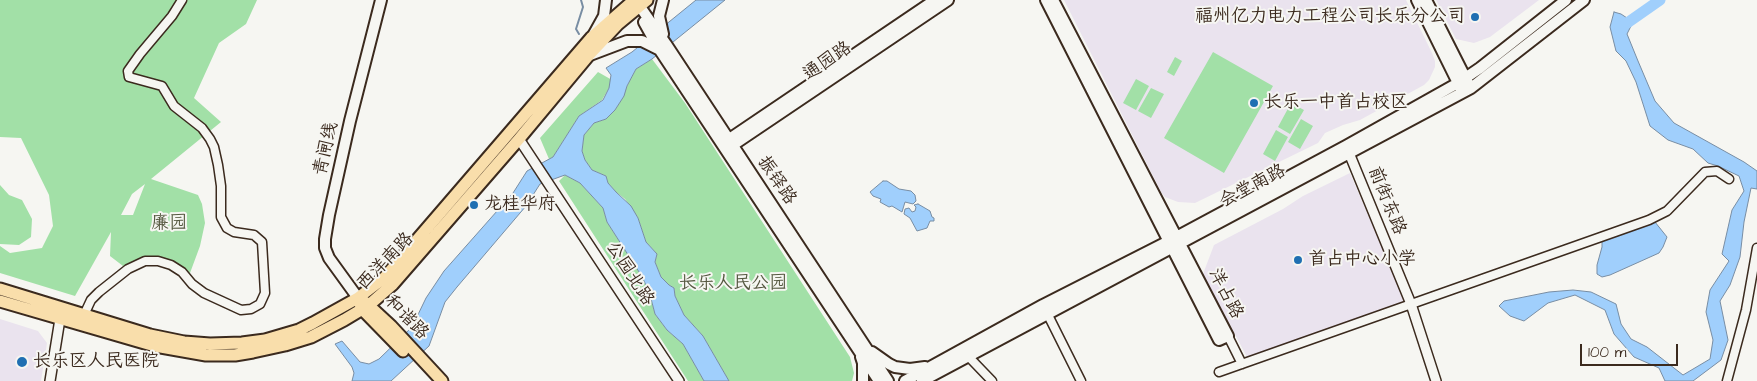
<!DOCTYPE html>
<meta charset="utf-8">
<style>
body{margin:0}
#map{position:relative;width:1757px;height:381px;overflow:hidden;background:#f6f6f2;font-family:"Architects Daughter",sans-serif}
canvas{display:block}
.scale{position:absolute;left:1580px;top:344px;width:98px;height:22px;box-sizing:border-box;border:2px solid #3b2a1e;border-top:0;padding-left:6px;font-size:15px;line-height:18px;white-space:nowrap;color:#3b2a1e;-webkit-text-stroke:4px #f6f6f2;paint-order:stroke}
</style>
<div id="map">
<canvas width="1757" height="381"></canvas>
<div class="scale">100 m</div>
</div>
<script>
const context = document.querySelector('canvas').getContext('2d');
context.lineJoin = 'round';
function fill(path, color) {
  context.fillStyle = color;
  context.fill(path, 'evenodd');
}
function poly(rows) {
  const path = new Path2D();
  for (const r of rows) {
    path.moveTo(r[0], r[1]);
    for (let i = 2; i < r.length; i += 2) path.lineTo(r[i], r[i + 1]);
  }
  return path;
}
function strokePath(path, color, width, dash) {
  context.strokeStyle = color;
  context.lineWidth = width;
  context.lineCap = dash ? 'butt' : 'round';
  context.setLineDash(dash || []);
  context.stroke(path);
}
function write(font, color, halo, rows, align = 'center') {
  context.font = font + ' "Architects Daughter","LXGW WenKai TC",sans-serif';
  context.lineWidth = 4;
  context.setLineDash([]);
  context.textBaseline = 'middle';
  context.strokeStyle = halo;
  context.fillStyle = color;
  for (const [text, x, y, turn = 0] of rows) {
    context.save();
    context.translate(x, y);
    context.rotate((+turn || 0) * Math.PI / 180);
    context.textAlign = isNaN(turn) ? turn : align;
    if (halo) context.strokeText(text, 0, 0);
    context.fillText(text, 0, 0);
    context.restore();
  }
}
fill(poly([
 [1064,0,1406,0,1432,53,1435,61,1435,67,1429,80,1424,85,1360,120,1343,125,1325,133,1318,143,1195,203,1178,202,1165,197,1161,192],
 [1436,0,1539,0,1490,37,1474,43,1456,39],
 [1350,173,1405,301,1254,358,1247,357,1203,274,1214,245,1283,209,1303,196],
 [0,319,38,331,47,343,41,381,0,381]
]), '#eae3ee');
fill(poly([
 [0,0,257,0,246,24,219,43,194,98,221,122,151,179,198,195,202,204,205,223,200,246,190,273,172,260,151,257,123,266,110,256,111,232,75,296,0,273,0,246,10,253,42,248,53,226,49,195,21,138,0,137],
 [145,184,133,215,121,215,132,194],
 [1213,52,1273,86,1224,173,1164,138],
 [1175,57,1182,61,1174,76,1167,72],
 [652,59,685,103,850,357,854,373,852,381,729,381,703,336,684,315,675,296,674,288,669,285,661,277,655,262,657,254,646,242,638,218,625,199,616,192,608,183,606,176,592,170,585,160,582,151,584,135,594,123,606,119,615,110,624,95,609,88,602,100,579,116,553,157,549,159,540,138,598,72,626,88,636,69],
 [1136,79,1149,86,1136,110,1123,103],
 [1151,88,1164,94,1151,118,1138,111],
 [1291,103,1304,110,1290,134,1278,127],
 [1301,119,1313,126,1300,149,1288,142],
 [1276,130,1288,137,1275,161,1263,154],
 [565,175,580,183,603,208,607,222,641,275,649,292,655,314,667,330,683,344,704,381,688,381,559,181],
 [0,185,9,195,22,200,32,219,31,237,19,245,0,244]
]), '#a2e0a7');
const water = poly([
 [696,0,725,0,652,59,636,69,627,86,624,96,615,110,606,119,594,123,584,135,582,151,585,160,592,170,606,176,608,183,616,192,631,206,638,218,646,242,657,254,655,262,661,277,669,285,674,288,675,296,684,315,703,336,729,381,704,381,683,344,667,330,655,314,649,291,641,275,607,222,603,208,580,183,565,175,540,184,526,206,457,287,445,302,429,346,391,381,352,381,354,373,352,367,335,344,342,341,360,362,369,364,379,359,412,327,426,298,444,271,513,193,527,171,553,157,579,116,603,100,609,88,611,75,606,68,632,52,696,0],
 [1614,12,1621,14,1633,22,1627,34,1638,61,1655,101,1674,123,1744,162,1757,171,1757,189,1751,188,1744,222,1740,257,1730,285,1720,301,1728,340,1721,360,1693,381,1665,381,1659,368,1634,357,1614,334,1605,310,1575,295,1548,303,1524,321,1510,316,1499,306,1504,301,1549,292,1573,290,1591,292,1616,304,1621,324,1631,339,1647,347,1683,375,1710,359,1713,340,1706,312,1710,290,1729,261,1722,254,1732,210,1744,191,1739,176,1718,166,1708,163,1693,149,1668,140,1650,126,1636,82,1626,61,1616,51,1610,27,1614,12],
 [883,181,887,181,899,189,911,191,915,195,916,201,913,204,905,202,902,212,892,206,889,207,880,202,881,199,873,196,870,192,883,181],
 [918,204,930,211,932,217,934,218,934,221,930,221,927,228,917,231,910,218,904,214,905,209,909,208,912,212,915,211,916,207,914,205,918,204],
 [1655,222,1667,237,1663,247,1659,253,1610,275,1602,277,1597,274,1597,265,1602,247,1602,238,1655,222]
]);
fill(water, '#a0cffc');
strokePath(water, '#788da3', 1);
strokePath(poly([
 [579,34,576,29,583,7,581,0]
]), '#788da3', 2);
strokePath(poly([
 [1620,28,1660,0]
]), '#a0cffc', 11);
const minor = poly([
 [1046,311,1081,381],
 [84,315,91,300,99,292,128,269,145,261,158,261,171,265,182,272,192,284,204,293,241,310,251,309,260,304,265,293,262,242,254,235,234,232,227,228,221,217,221,186,218,165,214,147,210,139,202,128,174,106,162,86,129,77,128,71,140,54,172,16,182,0],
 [1228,336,1242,364],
 [966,354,992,381],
 [1219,372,1649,220,1667,211,1705,172,1717,171,1729,179],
 [1727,381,1746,310,1757,248]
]);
const tertiary = poly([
 [519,139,679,381],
 [1347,148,1411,304,1436,381],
 [50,381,60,319]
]);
const secondary = poly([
 [663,0,659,16,663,34],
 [1046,0,1219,340,1228,336,1053,0],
 [1417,0,1461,89],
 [1426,0,1468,83],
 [636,1,666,44,888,381],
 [644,22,659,49,879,381],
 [594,34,604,16,606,0],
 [590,55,627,41,642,41,658,49],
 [725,142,935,0],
 [727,149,948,0],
 [358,298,329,258,325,248,325,239,329,215,350,121,381,0],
 [872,352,889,364,895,367,910,369,925,367],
 [861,357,863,363,863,381],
 [905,381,1043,305,1169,241,1346,146,1458,83,1480,68,1566,0],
 [922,381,1471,88,1584,0]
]);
const primary = poly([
 [0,289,150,335,184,342,210,344,242,343,265,340,299,330,313,323,358,298,385,277,591,38,633,1],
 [0,301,155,346,206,355,235,355,253,352,285,345,311,337,344,320,369,305,393,284,519,139,589,55,618,24,647,0],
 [365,302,391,326,442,381],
 [360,304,362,309,403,351]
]);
strokePath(minor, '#3b2a1e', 11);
strokePath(tertiary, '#3b2a1e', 12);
strokePath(secondary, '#3b2a1e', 14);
strokePath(primary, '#3b2a1e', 15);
strokePath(minor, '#f6f6f2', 8);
strokePath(tertiary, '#f6f6f2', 9);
strokePath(secondary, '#f6f6f2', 10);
strokePath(primary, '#f9deab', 11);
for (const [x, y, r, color] of [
 [1475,17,5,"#1f6fb2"],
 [1254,103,5,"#1f6fb2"],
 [474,205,5,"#1f6fb2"],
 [1298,260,5,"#1f6fb2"],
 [22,362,6,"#1f6fb2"]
]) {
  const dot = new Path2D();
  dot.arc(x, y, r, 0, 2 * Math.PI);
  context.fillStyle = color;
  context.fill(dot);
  strokePath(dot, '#f6f6f2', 2);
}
write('18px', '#3b2a1e', '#f6f6f2', [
 ["福州亿力电力工程公司长乐分公司",1465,17,"right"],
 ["长乐一中首占校区",1264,103],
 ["龙桂华府",484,205],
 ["首占中心小学",1308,260],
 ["长乐区人民医院",33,362]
], 'left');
write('18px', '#3b2a1e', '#f6f6f2', [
 ["通园路",828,62,-34],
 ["青闸线",327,149,-77],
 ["振铎路",776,181,56],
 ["会堂南路",1253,187,-28],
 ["前街东路",1386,201,68],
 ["西洋南路",386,262,-46],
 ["公园北路",629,274,57],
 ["洋占路",1225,294,63],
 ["和谐路",406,318,46]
]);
write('18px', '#555840', '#f6f6f2', [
 ["廉园",169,224],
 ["长乐人民公园",733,284]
]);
</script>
